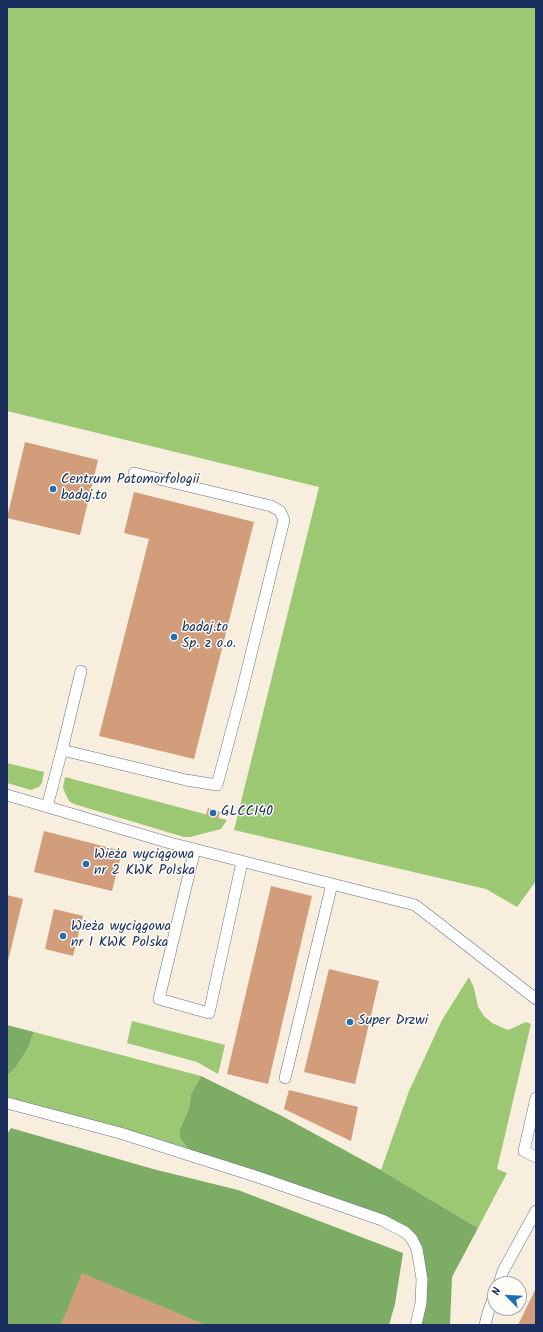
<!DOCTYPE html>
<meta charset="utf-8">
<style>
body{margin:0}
#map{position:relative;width:543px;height:1332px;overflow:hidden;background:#f8eede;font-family:Kalam,sans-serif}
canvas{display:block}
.frame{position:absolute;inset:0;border:8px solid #1b2f5e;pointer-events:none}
.north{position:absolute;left:487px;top:1276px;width:40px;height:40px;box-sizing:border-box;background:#fdfcf7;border:1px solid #a3aaba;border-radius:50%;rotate:294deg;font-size:11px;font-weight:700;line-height:16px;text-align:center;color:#1b2f5e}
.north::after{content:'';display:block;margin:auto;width:14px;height:18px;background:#1f6fb2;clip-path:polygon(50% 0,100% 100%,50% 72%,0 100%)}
</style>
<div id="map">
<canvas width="543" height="1332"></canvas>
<div class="frame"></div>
<div class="north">N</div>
</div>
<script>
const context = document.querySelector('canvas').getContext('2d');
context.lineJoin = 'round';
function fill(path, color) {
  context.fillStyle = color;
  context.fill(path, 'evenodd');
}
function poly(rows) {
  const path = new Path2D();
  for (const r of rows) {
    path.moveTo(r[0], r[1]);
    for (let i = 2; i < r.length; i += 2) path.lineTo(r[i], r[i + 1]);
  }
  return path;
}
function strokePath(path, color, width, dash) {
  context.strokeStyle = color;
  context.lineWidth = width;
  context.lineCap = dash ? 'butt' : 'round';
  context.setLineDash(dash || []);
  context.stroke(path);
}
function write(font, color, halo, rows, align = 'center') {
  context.font = font + ' Kalam,sans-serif';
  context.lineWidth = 3;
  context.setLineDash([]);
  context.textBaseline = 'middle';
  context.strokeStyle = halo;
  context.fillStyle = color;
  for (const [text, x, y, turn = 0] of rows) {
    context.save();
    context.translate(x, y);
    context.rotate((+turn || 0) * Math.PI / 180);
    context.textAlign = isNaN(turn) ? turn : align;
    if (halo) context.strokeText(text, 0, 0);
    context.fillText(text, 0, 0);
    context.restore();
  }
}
fill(poly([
 [7,7,536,7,536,881,517,907,486,889,234,830,319,487,7,411],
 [7,763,44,772,42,783,39,787,31,790,7,783],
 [65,777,227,820,221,829,190,837,184,837,74,804,69,801,65,793,63,787],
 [469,977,474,988,478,1007,484,1016,492,1023,508,1030,526,1022,531,1024,497,1169,507,1173,478,1228,381,1170,409,1091,424,1059,442,1020],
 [132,1021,225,1045,218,1074,197,1062,127,1043],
 [34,1032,201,1076,191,1094,189,1108,180,1129,182,1141,190,1151,7,1099,7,1076,16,1067,27,1050]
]), '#9cc773');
fill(poly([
 [7,1025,34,1032,27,1050,16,1067,7,1076],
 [201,1076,282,1116,381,1170,478,1228,452,1277,450,1325,420,1325,423,1252,419,1241,412,1232,190,1151,182,1141,180,1135,180,1129,189,1108,191,1094],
 [11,1128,153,1169,238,1190,403,1253,395,1304,389,1325,205,1325,83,1274,61,1325,7,1325,7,1134]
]), '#7dac65');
fill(poly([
 [25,442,98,460,80,535,7,518],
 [134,492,254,522,194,759,99,736,149,539,124,533],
 [208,808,220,812,218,819,206,815],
 [44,831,122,851,112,891,34,872],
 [271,886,312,896,268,1084,227,1074],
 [7,895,23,899,8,961,7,961],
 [54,909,83,916,73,956,45,949],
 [329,969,379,981,355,1084,304,1072],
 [289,1090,358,1107,351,1141,284,1109],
 [82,1273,205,1325,61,1325],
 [536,1288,536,1325,518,1325]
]), '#d19d7b');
const lane = poly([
 [62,750,81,671],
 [7,795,170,843,332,884],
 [47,807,62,750,186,780,217,785,241,695,284,520,280,511,271,506,134,473],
 [195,849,159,999,209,1013,242,862],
 [285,1078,332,884,415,905,536,999],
 [536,1098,524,1151,536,1157],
 [7,1103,120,1133,258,1177,382,1220,405,1232,412,1239,417,1249,422,1279,421,1303,416,1325],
 [499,1284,503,1271,536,1211],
 [485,1325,488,1313,495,1293]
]);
strokePath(lane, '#68728b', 12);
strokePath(lane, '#fff', 11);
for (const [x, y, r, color] of [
 [53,489,4,"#1f6fb2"],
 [174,637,4,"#1f6fb2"],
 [213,813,4,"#1f6fb2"],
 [86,864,4,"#1f6fb2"],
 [63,936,4,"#1f6fb2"],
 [350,1022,4,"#1f6fb2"]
]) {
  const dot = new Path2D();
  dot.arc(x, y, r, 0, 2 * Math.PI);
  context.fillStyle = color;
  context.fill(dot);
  strokePath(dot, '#fdfcf7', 1.5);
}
write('14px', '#1b2f5e', '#fdfcf7', [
 ["Centrum Patomorfologii",61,481],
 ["badaj.to",61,497],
 ["badaj.to",182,629],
 ["Sp. z o.o.",182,645],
 ["GLCC140",221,813],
 ["Wieża wyciągowa",94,856],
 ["nr 2 KWK Polska",94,872],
 ["Wieża wyciągowa",71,928],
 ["nr 1 KWK Polska",71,944],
 ["Super Drzwi",358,1022]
], 'left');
</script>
